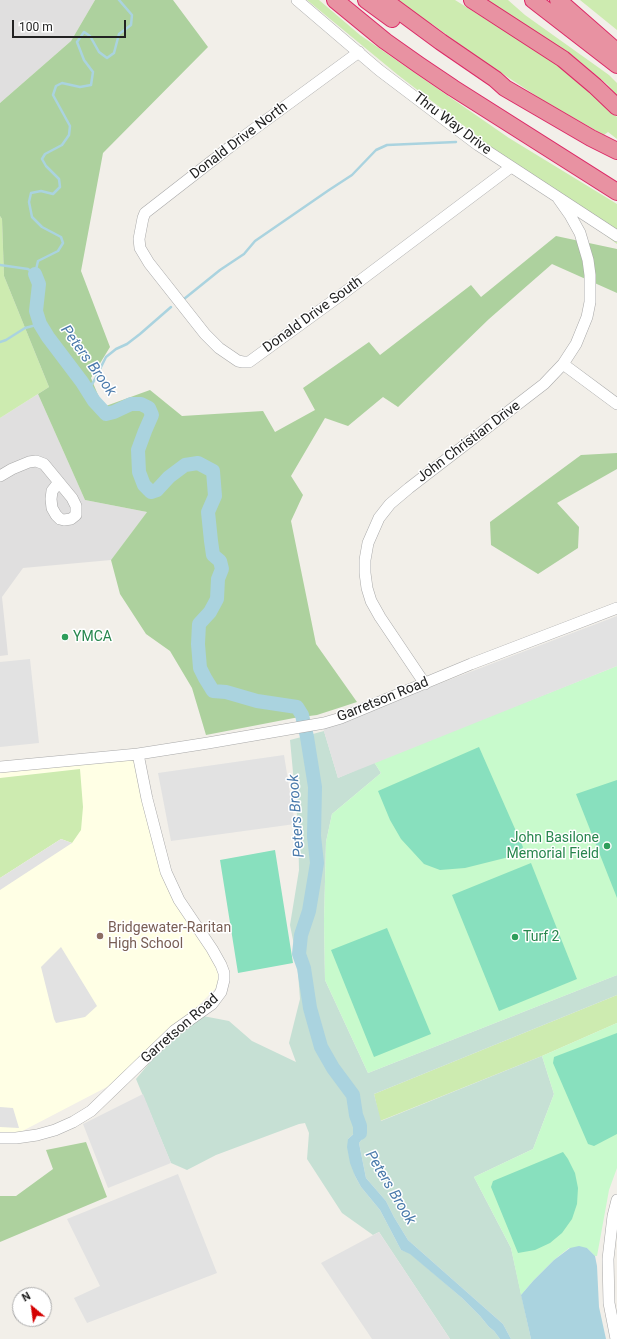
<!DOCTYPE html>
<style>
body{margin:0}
#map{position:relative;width:617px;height:1339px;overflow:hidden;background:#f2efe9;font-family:Roboto,sans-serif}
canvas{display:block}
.north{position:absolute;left:12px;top:1287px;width:40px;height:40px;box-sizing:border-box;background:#fff;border:1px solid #a7a7a7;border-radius:50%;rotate:331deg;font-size:11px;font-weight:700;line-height:16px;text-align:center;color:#222}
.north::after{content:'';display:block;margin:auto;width:14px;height:18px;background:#d40000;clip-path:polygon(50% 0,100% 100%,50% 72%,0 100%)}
.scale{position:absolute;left:12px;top:20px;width:114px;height:18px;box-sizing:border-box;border:2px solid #222;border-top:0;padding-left:5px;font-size:12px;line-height:14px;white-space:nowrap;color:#222;-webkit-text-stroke:3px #fff;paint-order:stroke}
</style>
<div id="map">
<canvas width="617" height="1339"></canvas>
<div class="north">N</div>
<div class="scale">100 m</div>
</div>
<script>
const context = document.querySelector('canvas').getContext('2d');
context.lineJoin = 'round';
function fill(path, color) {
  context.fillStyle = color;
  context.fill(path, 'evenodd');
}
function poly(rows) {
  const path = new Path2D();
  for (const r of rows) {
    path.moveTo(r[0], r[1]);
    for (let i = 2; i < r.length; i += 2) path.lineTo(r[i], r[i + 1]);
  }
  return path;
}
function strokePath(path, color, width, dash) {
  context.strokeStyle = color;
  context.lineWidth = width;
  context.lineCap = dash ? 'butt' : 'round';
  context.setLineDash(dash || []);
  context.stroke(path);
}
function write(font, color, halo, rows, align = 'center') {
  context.font = font + ' Roboto,sans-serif';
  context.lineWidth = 3;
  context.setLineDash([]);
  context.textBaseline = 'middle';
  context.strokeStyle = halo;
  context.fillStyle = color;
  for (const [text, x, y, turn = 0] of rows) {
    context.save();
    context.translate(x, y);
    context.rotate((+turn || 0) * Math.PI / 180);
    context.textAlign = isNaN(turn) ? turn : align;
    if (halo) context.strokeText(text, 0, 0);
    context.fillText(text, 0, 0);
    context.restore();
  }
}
fill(poly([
 [0,0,95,0,71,41,0,103],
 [38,394,85,500,147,512,111,560,23,568,2,597,8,655,0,656,0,418]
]), '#e0dfdf');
fill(poly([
 [138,754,175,892,224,980,128,1076,9,1138,0,1135,0,772]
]), '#ffffe5');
fill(poly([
 [307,0,319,0,360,35,509,138,617,204,617,244,398,75],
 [396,0,455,0,534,49,567,72,617,117,617,139,608,132,604,135,544,101,474,55,432,24,429,26],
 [487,0,508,0,525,15,609,75,617,83,617,96,608,85,573,56],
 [580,0,617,0,617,30],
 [0,216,2,219,4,276,49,387,0,418],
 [80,769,83,807,81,830,72,843,61,839,0,878,0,778],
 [617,995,617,1023,542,1056,380,1121,374,1094]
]), '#cdebb0');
fill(poly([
 [95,0,173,0,208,47,103,153,81,271,110,347,91,378,103,407,150,390,182,416,263,411,275,432,315,410,303,388,369,342,380,355,471,285,481,297,556,236,617,249,617,293,552,264,489,319,398,407,383,397,348,426,325,418,291,476,303,495,291,521,316,644,357,702,317,715,294,718,206,735,192,688,170,651,146,634,120,594,111,560,147,512,85,500,38,394,49,387,4,276,2,219,0,216,0,103,71,41],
 [617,453,617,469,557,503,579,527,578,548,538,574,491,545,490,522,581,455],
 [86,1142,107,1197,0,1242,0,1196,16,1196,53,1169,46,1150]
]), '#add19e');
fill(poly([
 [324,731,338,778,374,762,381,773,332,814,326,842,324,921,325,980,368,1073,617,975,617,995,374,1094,381,1121,542,1056,554,1094,533,1149,474,1177,511,1248,531,1339,511,1339,503,1324,408,1240,394,1217,386,1201,366,1178,359,1143,363,1138,356,1116,358,1123,358,1130,348,1139,355,1176,361,1187,380,1210,401,1250,410,1253,462,1298,480,1316,489,1327,494,1331,500,1339,450,1339,379,1232,373,1235,342,1213,307,1159,309,1133,305,1123,299,1124,216,1155,187,1170,171,1163,136,1079,161,1049,203,1016,229,1021,252,1041,296,1062,289,1043,300,999,297,960,290,925,299,870,298,826,290,740]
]), '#c6e0d4');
fill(poly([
 [617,666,617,975,368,1073,325,980,324,921,326,842,332,814,381,773,374,762],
 [617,1023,617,1168,609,1190,597,1256,595,1256,587,1248,569,1248,554,1260,533,1281,521,1295,511,1248,474,1177,533,1149,554,1094,542,1056]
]), '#c8facc');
fill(poly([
 [479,747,523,847,521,854,465,868,440,870,424,864,401,839,390,820,378,791],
 [617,780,617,898,576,794],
 [275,850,293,963,238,973,220,860],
 [531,863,577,979,499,1011,452,895],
 [387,928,431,1034,374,1057,331,950],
 [617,1033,617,1134,594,1146,588,1144,553,1063,554,1057],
 [563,1152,568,1159,575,1173,578,1188,577,1204,572,1219,562,1233,550,1243,535,1250,518,1253,491,1187,493,1181]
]), '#88e0be');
fill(poly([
 [617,616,617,666,338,778,323,728],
 [30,659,39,743,0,747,0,662],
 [284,755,295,824,171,841,158,773],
 [61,839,72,843,0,890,0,878],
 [61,947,97,1006,85,1017,56,1023,54,1019,41,967],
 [143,1094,171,1163,108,1188,83,1124],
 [0,1107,13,1108,19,1128,0,1127],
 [178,1174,217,1273,87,1323,74,1298,100,1286,67,1219],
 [379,1232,450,1339,372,1339,321,1263]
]), '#e2e2e2');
fill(poly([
 [356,1115,361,1120,365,1130,363,1138,359,1143,366,1178,386,1201,394,1217,408,1240,503,1324,511,1339,500,1339,494,1331,489,1327,480,1316,462,1298,410,1254,401,1250,380,1210,361,1187,355,1176,350,1163,347,1147,348,1139,358,1130,358,1123],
 [579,1246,587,1248,595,1256,597,1266,599,1307,606,1339,531,1339,521,1295,533,1281,554,1260,570,1248]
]), '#aad3df');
strokePath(poly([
 [0,265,28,269,35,274,38,261,58,251,63,243,61,237,42,227,32,217,29,202,31,193,41,191,53,194,60,187,59,179,46,166,42,159,45,154,62,145,69,135,70,126,53,95,56,86,62,83,80,87,91,85,93,72,84,60,77,42,84,32,90,36,99,52,107,58,114,53,119,34,131,25,132,15,119,0],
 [184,299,220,270,244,254,255,241,329,190,352,175,376,150,387,145,456,142],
 [0,342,6,340,25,328,40,324],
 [88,391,95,379,106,357,116,349,127,344,140,334,171,307]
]), '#aad3df', 2.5);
strokePath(poly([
 [35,274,39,284,36,311,40,324,48,337,82,382,94,401,106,414,114,412,131,404,141,404,149,408,152,415,145,431,138,450,139,472,144,485,151,492,157,490,169,477,185,465,198,463,213,471,215,496,208,512,211,541,213,555,220,561,222,569,218,579,217,599,210,612,199,624,198,644,200,668,205,678,213,691,226,692,257,701,297,707,302,715,307,737,315,787,314,836,317,863,309,911,301,935,299,954,304,968,310,1008,321,1047,333,1068,353,1095,356,1115,360,1126,360,1133]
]), '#aad3df', 14);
const minor = poly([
 [297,0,379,70,478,145,617,236],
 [359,52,235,143,145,213,143,218,139,239,140,248,149,263,205,334,219,348,238,361,243,362,249,362,341,295,511,167],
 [563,364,617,404],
 [0,476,12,469,29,462,36,461,44,464,72,498,76,506,76,515,71,519,64,520,60,519,56,515,52,508,51,499,52,491,59,482],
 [425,684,380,617,371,601,367,588,365,573,365,560,368,543,379,518,390,504,409,488,544,384,563,364,576,344,587,317,590,302,590,275,588,260,580,233,570,215,558,198],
 [0,767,138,754,208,743,324,723,341,718,471,664,617,608],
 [0,1138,16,1138,37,1135,55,1130,73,1122,91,1111,174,1031,212,1004,221,992,224,980,224,973,221,965,212,949,179,900,166,872,147,799,138,754],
 [616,1339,609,1303,608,1259,613,1216,617,1200]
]);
const highway = poly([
 [335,0,385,41,419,65,453,88,617,192],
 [366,0,392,19],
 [384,0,441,42,495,79,505,88,591,138,617,151],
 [472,0,563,59,595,86,617,107],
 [533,0,617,65],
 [558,0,615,50,617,55]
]);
strokePath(minor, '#a9a9a9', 12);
strokePath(highway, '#dc2a67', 18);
strokePath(minor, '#fff', 11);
strokePath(highway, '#e892a2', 16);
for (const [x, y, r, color] of [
 [65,637,4,"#2e9e5b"],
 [607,846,4,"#2e9e5b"],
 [100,936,4,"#8d6e63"],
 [515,937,4,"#2e9e5b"]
]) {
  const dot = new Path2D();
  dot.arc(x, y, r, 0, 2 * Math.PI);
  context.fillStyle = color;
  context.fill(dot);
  strokePath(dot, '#fff', 1.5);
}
write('14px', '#222', '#fff', [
 ["Thru Way Drive",452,124,37],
 ["Donald Drive North",239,141,-37],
 ["Donald Drive South",313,315,-36],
 ["John Christian Drive",469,442,-37],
 ["Garretson Road",383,700,-22],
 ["Garretson Road",180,1029,-41]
]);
write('14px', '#27864d', '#fff', [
 ["YMCA",73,637],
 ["John Basilone",599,838,"right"],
 ["Memorial Field",599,854,"right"],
 ["Turf 2",523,937]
], 'left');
write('14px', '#785e54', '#fff', [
 ["Bridgewater-Raritan",108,928],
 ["High School",108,944]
], 'left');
write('italic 15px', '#4a7aab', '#fff', [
 ["Peters Brook",88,361,54],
 ["Peters Brook",297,816,-94],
 ["Peters Brook",390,1188,59]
]);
</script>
